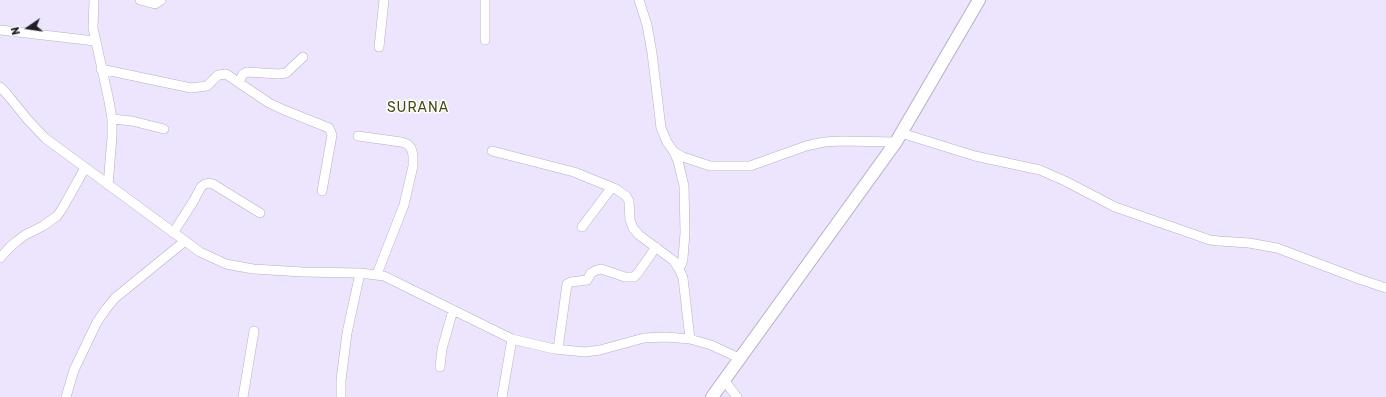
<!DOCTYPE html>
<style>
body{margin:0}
#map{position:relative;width:1386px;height:397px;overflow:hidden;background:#ece5fd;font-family:Rubik,sans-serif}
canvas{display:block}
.north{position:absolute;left:8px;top:8px;width:40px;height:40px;-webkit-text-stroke:3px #fff;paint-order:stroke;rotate:257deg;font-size:11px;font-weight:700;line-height:16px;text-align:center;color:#221f28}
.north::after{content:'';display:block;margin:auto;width:14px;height:18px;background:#221f28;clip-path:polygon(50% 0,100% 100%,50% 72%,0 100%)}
</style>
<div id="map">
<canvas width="1386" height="397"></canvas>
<div class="north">N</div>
</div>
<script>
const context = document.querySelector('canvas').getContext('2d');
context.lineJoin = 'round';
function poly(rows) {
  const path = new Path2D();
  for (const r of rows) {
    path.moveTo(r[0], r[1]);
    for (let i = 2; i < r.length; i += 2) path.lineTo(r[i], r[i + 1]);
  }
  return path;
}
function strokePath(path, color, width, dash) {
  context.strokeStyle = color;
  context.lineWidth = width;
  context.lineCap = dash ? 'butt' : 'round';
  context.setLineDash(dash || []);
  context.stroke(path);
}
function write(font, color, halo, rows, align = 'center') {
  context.font = font + ' Rubik,sans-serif';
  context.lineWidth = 3;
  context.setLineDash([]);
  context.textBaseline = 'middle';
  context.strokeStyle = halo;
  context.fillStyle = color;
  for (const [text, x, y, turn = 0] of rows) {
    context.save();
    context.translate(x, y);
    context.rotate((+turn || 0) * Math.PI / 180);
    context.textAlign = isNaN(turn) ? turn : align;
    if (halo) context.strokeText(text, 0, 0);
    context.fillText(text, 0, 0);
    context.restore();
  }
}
const street = poly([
 [94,0,93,28,109,101,112,119,112,137,108,185],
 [140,0,155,4,161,0],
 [639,0,647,25,652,53,661,128,667,142,674,152,683,157,710,166,750,166,806,146,824,142,841,141,896,142],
 [0,30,95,41],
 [485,40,485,0],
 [379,47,384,0],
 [101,69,191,88,207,86,218,75,226,74,269,103,284,110,329,128,332,135,322,191],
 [239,82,243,74,247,72,279,74,286,73,303,57],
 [0,87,6,93,28,120,45,138,200,252,226,264,253,269,303,272,360,273,384,276,512,339,554,349,585,352,600,350,644,338,666,337,690,339,711,345,739,358],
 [112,119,132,121,164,129],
 [901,133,975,156,1040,170,1065,181,1115,207,1210,240,1219,241,1249,243,1277,248,1359,279,1386,288],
 [358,136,401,142,407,144,411,148,413,155,413,166,404,205,377,274],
 [492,151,574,172,616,189,626,196,629,201,630,220,633,228,639,235,674,261,679,269,683,278,690,339],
 [674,152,678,161,684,186,685,233,683,258,682,263,679,269],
 [582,227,612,187],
 [173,233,193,202,201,187,205,184,209,183,213,184,260,213],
 [0,258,10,247,17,241,25,235,43,226,57,216,62,209,85,168],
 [558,349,567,284,571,282,587,280,591,273,597,270,601,269,625,277,634,277,638,273,656,247],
 [440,367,442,349,453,310],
 [724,380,737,397],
 [66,397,74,370,97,322,106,309,115,298,185,241],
 [243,397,254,331],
 [341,397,341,380,347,333,360,273],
 [502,397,512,339]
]);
const secondary = poly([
 [712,397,896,142,979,0]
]);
strokePath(street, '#b6afc5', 10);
strokePath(secondary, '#b6afc5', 14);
strokePath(street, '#fff', 9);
strokePath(secondary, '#fff', 12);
context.letterSpacing = '1px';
write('14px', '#454b0f', '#fff', [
 ["SURANA",418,108]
]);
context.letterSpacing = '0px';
</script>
